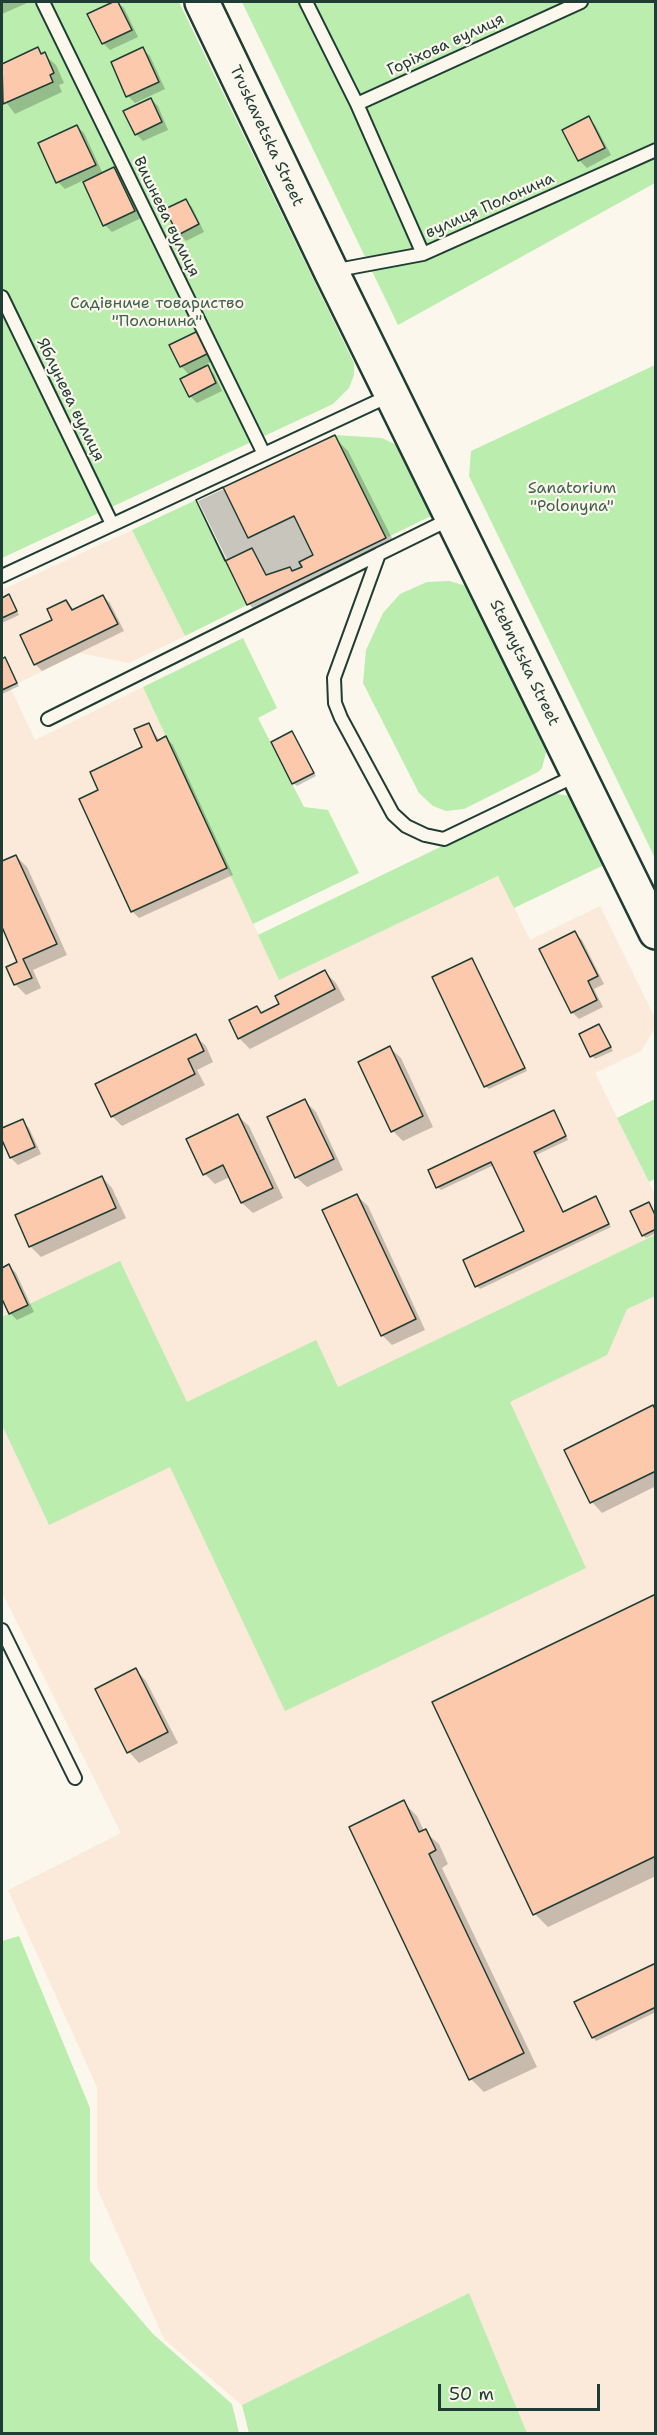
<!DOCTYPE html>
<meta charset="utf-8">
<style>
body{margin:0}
#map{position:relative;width:657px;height:2435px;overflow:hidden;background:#fbf7ec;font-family:"Shantell Sans",sans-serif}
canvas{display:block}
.frame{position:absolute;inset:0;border:3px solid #1f3d34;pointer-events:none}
.scale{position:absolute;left:438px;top:2384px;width:162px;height:27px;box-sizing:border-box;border:3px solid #1f3d34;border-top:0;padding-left:8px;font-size:18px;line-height:21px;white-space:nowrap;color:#1f3d34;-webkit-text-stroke:4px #fbf7ec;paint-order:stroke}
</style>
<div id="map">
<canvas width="657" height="2435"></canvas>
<div class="frame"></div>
<div class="scale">50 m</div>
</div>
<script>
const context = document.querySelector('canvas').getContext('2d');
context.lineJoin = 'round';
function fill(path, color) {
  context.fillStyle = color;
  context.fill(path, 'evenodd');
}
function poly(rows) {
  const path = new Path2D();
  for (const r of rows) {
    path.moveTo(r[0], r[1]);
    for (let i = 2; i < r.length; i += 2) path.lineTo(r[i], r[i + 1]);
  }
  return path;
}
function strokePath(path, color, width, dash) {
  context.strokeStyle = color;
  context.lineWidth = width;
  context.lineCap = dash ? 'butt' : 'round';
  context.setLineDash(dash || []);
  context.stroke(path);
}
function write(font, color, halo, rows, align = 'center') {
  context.font = font + ' "Shantell Sans",sans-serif';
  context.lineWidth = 4.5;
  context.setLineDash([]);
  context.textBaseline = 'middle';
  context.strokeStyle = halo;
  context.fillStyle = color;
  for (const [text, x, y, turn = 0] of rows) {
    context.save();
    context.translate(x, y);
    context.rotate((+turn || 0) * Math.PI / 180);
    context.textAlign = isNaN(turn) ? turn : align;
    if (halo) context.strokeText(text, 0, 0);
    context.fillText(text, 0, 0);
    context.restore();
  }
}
fill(poly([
 [132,530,185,636,129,663,80,653,10,687,35,740,143,687,279,979,499,876,530,940,600,906,655,1018,655,1028,641,1051,595,1073,656,1197,655,2433,527,2433,469,2293,242,2405,164,2339,97,2188,97,2087,8,1890,121,1833,2,1592,2,1425,49,1525,8,1314,2,1317,2,590]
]), '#fbe9d9');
fill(poly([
 [2,2,179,2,354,363,354,375,349,388,333,404,2,558],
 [242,2,655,2,655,183,398,325],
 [655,365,655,858,469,476,471,451],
 [335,435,382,438,399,446,433,515,386,538],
 [196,500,247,605,185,636,132,530],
 [449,581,467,586,546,752,542,768,538,772,464,809,446,811,433,806,419,793,363,683,366,650,383,613,400,594,427,582],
 [243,638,277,708,258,718,304,807,328,810,359,873,253,924,143,687],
 [552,793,570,796,604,865,514,908,498,876,279,980,258,935],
 [655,1099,655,1179,649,1182,617,1118],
 [655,1235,655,1296,627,1309,607,1355,510,1402,586,1568,285,1711,170,1467,49,1525,2,1425,2,1317,120,1261,187,1402,316,1340,338,1387],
 [19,1936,90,2108,90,2261,153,2334,232,2404,239,2433,2,2433,2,1941],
 [469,2293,527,2433,249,2433,242,2405]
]), '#baedae');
fill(poly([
 [2,2,26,2,27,3,2,14],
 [117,2,124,8,138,37,110,50,103,43,89,15],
 [37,49,56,65,64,83,59,85,62,92,15,114,2,97,2,65],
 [143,49,150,56,165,89,135,103,128,96],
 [151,99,158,106,168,130,143,141,136,134],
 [588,118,595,125,611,155,587,168,580,161,564,131],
 [77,126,84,133,103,174,114,169,121,176,141,218,112,232,105,225,84,180,65,189,58,182],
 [185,200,192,207,204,232,186,241,179,234],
 [198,333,214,360,205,365,214,374,222,391,197,403,190,396,190,376,181,366],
 [334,437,348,451,399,552,262,618,249,604,198,501],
 [8,596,19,615,2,623,2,599],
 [103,596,110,603,124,631,42,671,35,664,54,620,66,602,74,610],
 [4,659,19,686,2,694,2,661],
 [148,724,160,741,166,738,173,745,233,875,139,918,132,911,100,791,144,748],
 [292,733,316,776,297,786,293,783],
 [16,856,27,867,67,955,33,970,41,988,26,995,16,985,8,968,19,963,2,924,2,863],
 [575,933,582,940,604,984,594,989,603,1007,579,1019,572,1012],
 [472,959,527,1071,489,1089,485,1086],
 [325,972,336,983,345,1000,250,1049,239,1038,256,1008,263,1014,281,1005],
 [599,1025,613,1051,595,1059,592,1056],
 [195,1036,206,1046,213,1062,197,1070,205,1085,122,1126,112,1116],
 [390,1048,401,1058,433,1127,403,1141,393,1131],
 [305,1101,316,1112,343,1170,307,1187,296,1177],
 [554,1112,568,1140,536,1155,564,1213,595,1198,611,1227,480,1289,477,1286,526,1231,494,1165,441,1190,438,1187],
 [238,1116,249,1126,283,1198,253,1213,242,1203,230,1177,215,1184,205,1174],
 [22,1121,29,1128,41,1154,18,1165,11,1158,2,1130],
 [102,1177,112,1188,126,1218,41,1257,30,1246,17,1216],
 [357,1196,368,1206,425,1330,392,1345,382,1335],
 [648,1204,656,1216,656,1233,646,1238,643,1235],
 [9,1266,16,1273,34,1312,17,1320,10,1313,2,1295,2,1269],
 [656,1410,656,1486,602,1513,592,1502],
 [656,1596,656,1876,548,1927,535,1914],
 [136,1670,146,1681,178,1743,139,1763,129,1752,97,1689],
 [403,1802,417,1816,424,1831,439,1844,448,1864,442,1868,537,2067,484,2092,471,2079],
 [656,1964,656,2012,596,2041,593,2037]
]), '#0003');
const building = poly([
 [113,2,118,2,132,30,102,44,87,14,113,2],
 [38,47,41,54,45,52,54,73,50,75,53,82,3,104,2,64,38,47],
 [143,47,159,82,126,97,111,62,143,47],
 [151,98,162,122,135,135,123,111,151,98],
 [589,116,605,148,578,161,562,130,589,116],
 [77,125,96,165,56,183,38,143,77,125],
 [114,167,135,211,103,226,83,182,114,167],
 [186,199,199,224,178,235,165,209,186,199],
 [198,331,209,353,180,367,169,345,198,331],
 [208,365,216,383,189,397,180,379,208,365],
 [335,435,386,538,247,605,196,500,335,435],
 [223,487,248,538,294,516,313,555,299,562,302,567,292,571,290,567,266,575,252,548,225,561,196,500,223,487],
 [9,594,17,611,2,618,2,598,9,594],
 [103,595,118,624,34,665,20,635,52,620,47,609,66,600,72,610,103,595],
 [5,657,17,683,2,690,2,659,5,657],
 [149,723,157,741,166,736,227,868,131,912,79,799,98,790,90,772,142,747,134,729,149,723],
 [292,731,314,773,292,784,271,742,292,731],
 [16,855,57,944,23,959,32,978,14,985,6,967,17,962,2,927,2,861,16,855],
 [575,931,598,976,588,981,597,1000,571,1013,539,949,575,931],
 [472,958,525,1068,484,1087,432,977,472,958],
 [325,970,335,989,238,1039,229,1020,257,1006,261,1013,279,1004,275,996,325,970],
 [599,1024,611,1047,590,1057,579,1034,599,1024],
 [196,1034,204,1051,188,1059,195,1074,111,1117,95,1084,196,1034],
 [390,1046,423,1116,391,1132,358,1062,390,1046],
 [305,1099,334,1159,295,1178,267,1117,305,1099],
 [554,1110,566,1136,534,1152,563,1212,596,1196,609,1224,475,1287,463,1260,524,1231,491,1162,436,1188,428,1170,554,1110],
 [238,1114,273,1188,241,1203,223,1165,203,1175,186,1139,238,1114],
 [23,1119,35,1147,10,1158,2,1140,2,1128,23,1119],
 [102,1176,116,1208,29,1247,15,1215,102,1176],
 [357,1194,416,1319,381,1336,322,1210,357,1194],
 [649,1202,656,1217,656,1229,642,1236,630,1211,649,1202],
 [9,1264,28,1305,9,1314,2,1299,2,1268,9,1264],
 [653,1405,656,1411,656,1471,590,1503,564,1450,653,1405],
 [656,1594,656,1856,533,1915,432,1702,656,1594],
 [136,1668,168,1732,127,1753,95,1689,136,1668],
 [404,1800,419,1832,426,1829,436,1850,429,1854,524,2053,469,2080,349,1827,404,1800],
 [656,1963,656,2007,592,2038,574,2002,656,1963]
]);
fill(building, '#fcc9ac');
strokePath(building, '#1f3d34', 1.5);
const lane = poly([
 [43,2,264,454],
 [306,2,357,104,423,254],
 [357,104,581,2],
 [332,271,423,254,656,150],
 [2,297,112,524],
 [450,519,379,554,334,678,335,703,341,718,393,814,406,826,425,835,444,839,577,775],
 [2,576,391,395],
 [48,719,379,554],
 [2,1630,75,1778]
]);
const secondary = poly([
 [202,2,331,271,656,932]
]);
strokePath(lane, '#1f3d34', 16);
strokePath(secondary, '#1f3d34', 38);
strokePath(lane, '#fbf7ec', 12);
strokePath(secondary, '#fbf7ec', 33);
write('16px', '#1f3d34', '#fbf7ec', [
 ["Горіхова вулиця",446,45,-25],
 ["Truskavetska Street",266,136,65],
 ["вулиця Полонина",490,206,-24],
 ["Вишнева вулиця",166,217,64],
 ["Яблунева вулиця",70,400,64],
 ["Stebnytska Street",524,663,64]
]);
write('16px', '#3e604c', '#fbf7ec', [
 ["Садівниче товариство",157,304],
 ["\"Полонина\"",157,322],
 ["Sanatorium",572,489],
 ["\"Polonyna\"",572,507]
]);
</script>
